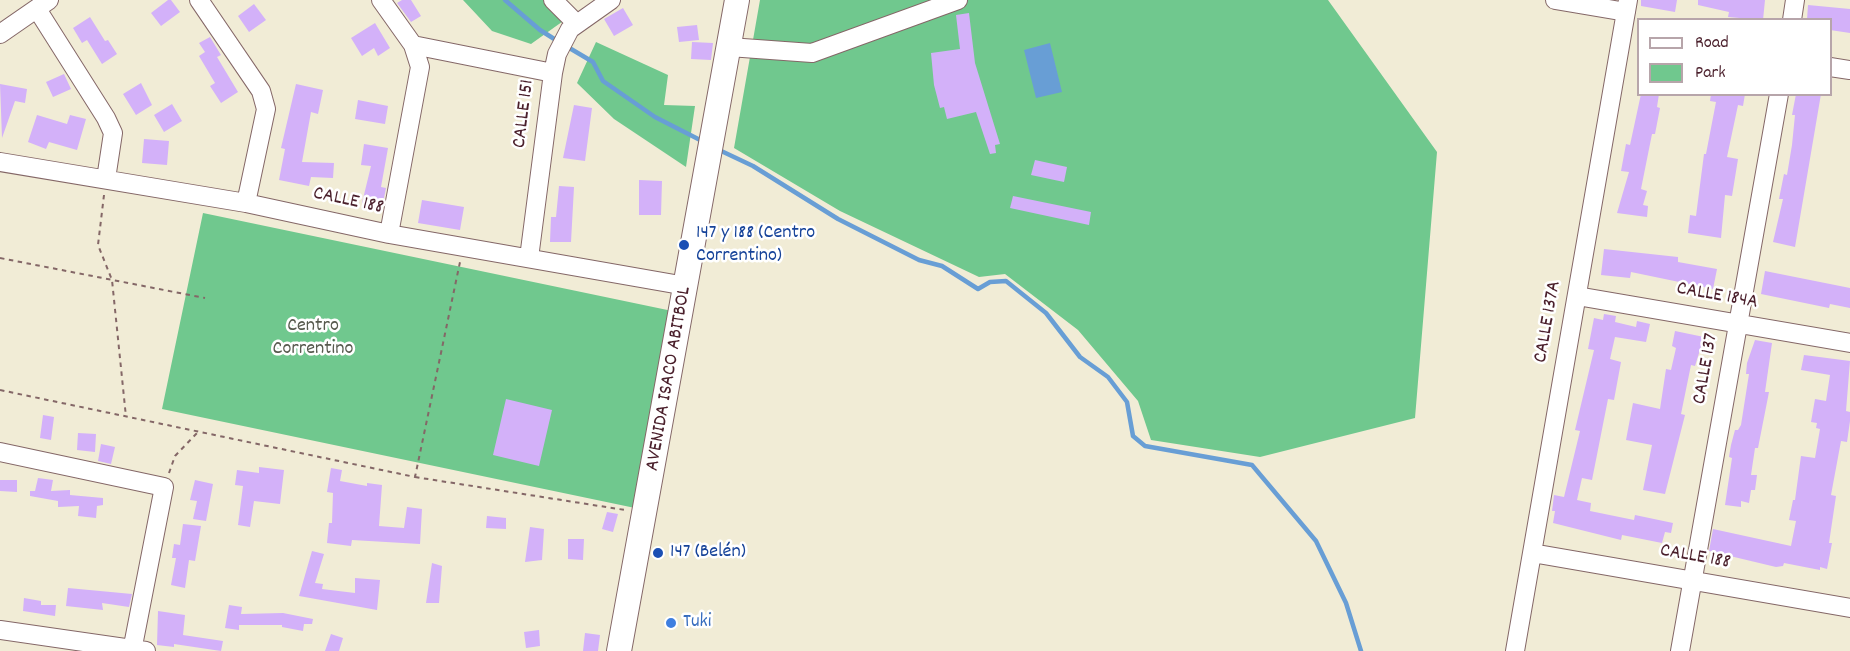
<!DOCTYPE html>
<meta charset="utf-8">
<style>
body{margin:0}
#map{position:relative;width:1850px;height:651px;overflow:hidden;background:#f1ecd6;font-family:Dekko,sans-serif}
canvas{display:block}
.legend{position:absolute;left:1637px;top:18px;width:195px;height:78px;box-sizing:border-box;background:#fff;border:2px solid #b7a5aa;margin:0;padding:8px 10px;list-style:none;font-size:18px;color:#4a1f2b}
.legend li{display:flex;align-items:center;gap:12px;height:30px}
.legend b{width:30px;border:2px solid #b7a5aa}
</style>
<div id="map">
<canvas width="1850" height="651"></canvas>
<ul class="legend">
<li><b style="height:8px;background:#fff"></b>Road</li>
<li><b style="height:16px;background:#70c88e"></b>Park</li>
</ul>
</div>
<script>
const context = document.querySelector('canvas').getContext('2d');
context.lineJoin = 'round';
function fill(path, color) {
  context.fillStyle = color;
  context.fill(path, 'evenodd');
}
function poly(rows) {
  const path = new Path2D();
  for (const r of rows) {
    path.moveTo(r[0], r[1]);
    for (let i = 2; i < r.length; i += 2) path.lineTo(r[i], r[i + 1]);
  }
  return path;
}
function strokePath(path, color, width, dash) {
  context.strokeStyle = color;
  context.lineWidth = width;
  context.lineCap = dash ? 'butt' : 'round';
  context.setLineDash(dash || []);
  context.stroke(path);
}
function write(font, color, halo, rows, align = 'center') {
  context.font = font + ' Dekko,sans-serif';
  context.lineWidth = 5;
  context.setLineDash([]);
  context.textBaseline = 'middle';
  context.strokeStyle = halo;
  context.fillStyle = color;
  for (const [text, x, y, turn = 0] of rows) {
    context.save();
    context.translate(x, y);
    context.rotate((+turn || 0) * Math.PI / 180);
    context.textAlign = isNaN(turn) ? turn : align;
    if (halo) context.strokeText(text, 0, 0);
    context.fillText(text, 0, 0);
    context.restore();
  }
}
fill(poly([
 [463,0,551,0,566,19,531,44,492,31],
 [760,0,1328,0,1437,152,1415,418,1260,457,1151,440,1138,401,1078,330,1005,274,979,277,840,211,734,148],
 [596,42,668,75,664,105,695,106,686,167,614,119,577,83],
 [203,213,677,312,635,508,162,409]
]), '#70c88e');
fill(poly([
 [1050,43,1062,92,1036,98,1024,50]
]), '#689ed5');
strokePath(poly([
 [505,0,540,30,559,42],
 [566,46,593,62,603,81,655,117,704,142],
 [717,149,753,166,838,219,919,260,942,266,978,289,990,282,1006,281,1046,313,1080,357,1108,377,1127,402,1133,436,1145,446,1252,465,1316,541,1346,603,1361,651]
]), '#689ed5', 4.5);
fill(poly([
 [168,0,171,0,180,12,161,26,151,13],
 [402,0,411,0,421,16,411,22,397,3],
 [1641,0,1677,0,1675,12,1641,6],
 [1698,0,1765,0,1763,20,1728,17,1729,12,1698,5],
 [254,4,266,20,249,32,238,16],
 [1808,5,1850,9,1850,33,1830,30,1830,20,1807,20],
 [623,8,633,25,614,36,604,19],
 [969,13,975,63,1000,144,995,145,996,153,990,154,976,112,947,119,944,107,940,108,934,85,931,53,960,49,956,15],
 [90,17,105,41,108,40,117,54,102,64,87,40,82,43,73,28],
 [375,23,390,48,378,56,374,48,362,56,351,38],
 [697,25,699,40,679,42,677,27],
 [210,37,221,55,217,57,238,92,221,103,210,86,215,83,199,56,205,52,199,43],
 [692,42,713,43,711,60,691,59],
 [64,74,71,89,53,97,46,82],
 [141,83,152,105,136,115,123,94],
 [0,84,27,89,25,103,15,101,2,138],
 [296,84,323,90,318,114,311,112,302,162,334,163,333,178,311,177,309,186,279,180,285,149,281,148],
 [1641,94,1659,94,1657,107,1660,108,1655,134,1652,134,1641,189,1647,191,1643,205,1648,206,1647,217,1617,213,1629,172,1621,171,1626,144,1630,145],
 [1711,94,1745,94,1743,106,1738,105,1727,157,1738,159,1732,196,1725,195,1721,238,1688,233,1690,215,1696,216,1704,154,1706,154,1716,102,1710,101],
 [1796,94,1821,94,1795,247,1773,242,1783,199,1779,199,1784,174,1787,175,1792,145,1795,115,1792,115],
 [358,100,388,106,385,124,355,119],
 [172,104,182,121,164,132,154,115],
 [574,105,592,108,585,161,563,158],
 [37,115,67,124,70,115,86,119,77,150,49,142,46,149,28,142],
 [144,139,169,141,167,165,142,163],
 [364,144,388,148,381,187,386,188,382,208,362,203,371,166,361,165],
 [1035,160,1067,167,1064,182,1031,175],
 [639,180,662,181,661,215,639,215],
 [559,186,574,187,571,242,550,242,551,217,556,217],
 [1013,196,1091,212,1089,225,1010,208],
 [422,200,464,207,460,230,418,223],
 [1604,249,1678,257,1678,262,1717,269,1713,289,1631,272,1630,278,1601,275],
 [1765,271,1850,288,1850,308,1830,304,1829,308,1761,294],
 [1604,314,1616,316,1615,322,1636,327,1637,321,1650,324,1646,342,1615,337,1610,359,1621,362,1614,400,1608,399,1592,480,1582,478,1577,500,1591,503,1590,511,1634,520,1635,515,1673,523,1671,533,1665,532,1662,543,1622,535,1621,540,1553,523,1555,511,1552,511,1554,495,1564,497,1580,431,1575,430,1594,350,1588,349,1594,318,1603,320],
 [1675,331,1704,337,1695,366,1691,365,1681,414,1685,415,1665,494,1643,490,1652,445,1626,440,1633,403,1660,409,1666,369,1671,370,1676,348,1672,346],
 [1755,340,1772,343,1765,392,1769,392,1758,448,1755,448,1751,475,1757,475,1755,490,1751,490,1749,503,1741,501,1741,507,1725,505,1732,458,1729,457,1731,445,1735,430,1738,430,1741,425,1749,374,1746,374,1747,363],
 [1804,355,1850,361,1846,411,1850,412,1850,421,1847,442,1841,441,1831,495,1836,496,1829,543,1832,543,1827,569,1820,567,1820,570,1784,563,1783,566,1776,567,1709,551,1713,529,1791,546,1796,521,1789,520,1793,500,1795,500,1801,456,1815,458,1820,429,1816,428,1817,423,1811,422,1815,399,1826,401,1830,375,1801,370],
 [506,399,552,410,539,466,493,455],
 [43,415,54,417,51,440,40,438],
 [78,433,96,434,95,452,77,450],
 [101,444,115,447,111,464,98,461],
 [259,467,284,470,280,504,254,501,250,527,238,525,243,486,235,485,237,470,259,473],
 [331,468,342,470,340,481,367,486,367,483,382,485,379,526,404,528,407,507,422,509,420,544,352,540,351,546,327,543,329,523,332,523,333,493,327,492],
 [38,478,53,480,51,491,70,490,70,495,103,498,103,505,97,506,96,518,78,516,79,506,58,507,58,501,30,496,30,491,35,491],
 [0,480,17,480,17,492,0,491],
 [195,480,213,484,206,521,193,519,197,501,190,500],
 [607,512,618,514,613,532,602,529],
 [487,516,506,518,506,529,486,528],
 [183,524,201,526,195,561,189,560,185,588,171,585,176,558,172,558,174,544,180,545],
 [530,527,544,529,542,560,525,562],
 [568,539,584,539,583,560,568,559],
 [312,551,324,554,315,583,323,584,322,589,355,593,355,578,380,580,377,610,299,596],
 [432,563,442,566,439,603,426,603],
 [68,588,132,594,129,607,102,603,103,610,66,606],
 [24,598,41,601,41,605,56,605,55,616,23,611],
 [229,605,242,607,241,614,283,613,313,619,312,624,304,624,303,631,282,627,282,625,239,625,239,630,225,628],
 [158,611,185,615,183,635,223,641,221,651,174,644,174,647,157,645],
 [539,630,540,646,526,648,524,632],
 [585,633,600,635,598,651,583,651],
 [331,634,343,638,339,651,325,651]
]), '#d3b1f9');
const minor = poly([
 [199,0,261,91,266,109,246,203],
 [381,0,413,45,420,67,389,234],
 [553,0,577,24],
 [1555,0,1626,12],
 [37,9,106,118,113,133,106,179],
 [1792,20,1795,0],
 [0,34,49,0],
 [413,45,553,73],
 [729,47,812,53,958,0],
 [1830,67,1850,70],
 [0,162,246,203,389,234,686,286],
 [529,258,553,73,557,54,570,29,611,0],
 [1577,296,1850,343],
 [0,452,164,487,132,651],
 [1532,553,1850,608],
 [0,630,146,651],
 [1515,651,1628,0],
 [1680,651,1779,94]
]);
const major = poly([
 [619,651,737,0]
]);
strokePath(minor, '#846767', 20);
strokePath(major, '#846767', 26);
strokePath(poly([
 [104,195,98,245,112,280,126,417],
 [0,258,205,298],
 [0,390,415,477,460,262],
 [169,473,175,456,198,432],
 [415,477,625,510]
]), '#846767', 2, [4.5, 4.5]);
strokePath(minor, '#fff', 18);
strokePath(major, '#fff', 24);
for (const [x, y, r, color] of [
 [684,245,6,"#1a4fb4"],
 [658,553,6,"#1a4fb4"],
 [671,623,6,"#3f7fe0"]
]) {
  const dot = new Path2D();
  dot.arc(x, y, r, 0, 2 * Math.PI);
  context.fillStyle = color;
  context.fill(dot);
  strokePath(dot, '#fff', 2);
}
write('20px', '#4a1f2b', '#fff', [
 ["CALLE 151",525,114,-83],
 ["CALLE 188",348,202,12],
 ["CALLE 184A",1717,297,10],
 ["CALLE 137A",1549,322,-80],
 ["CALLE 137",1707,369,-80],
 ["AVENIDA ISACO ABITBOL",670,379,-80],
 ["CALLE 188",1695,558,10]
]);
write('20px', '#164399', '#fff', [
 ["147 y 188 (Centro",696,234],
 ["Correntino)",696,257],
 ["147 (Belén)",670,553]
], 'left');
write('20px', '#575a4e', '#fff', [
 ["Centro",313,327],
 ["Correntino",313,350]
]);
write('20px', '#366cbe', '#fff', [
 ["Tuki",683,623]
], 'left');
</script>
